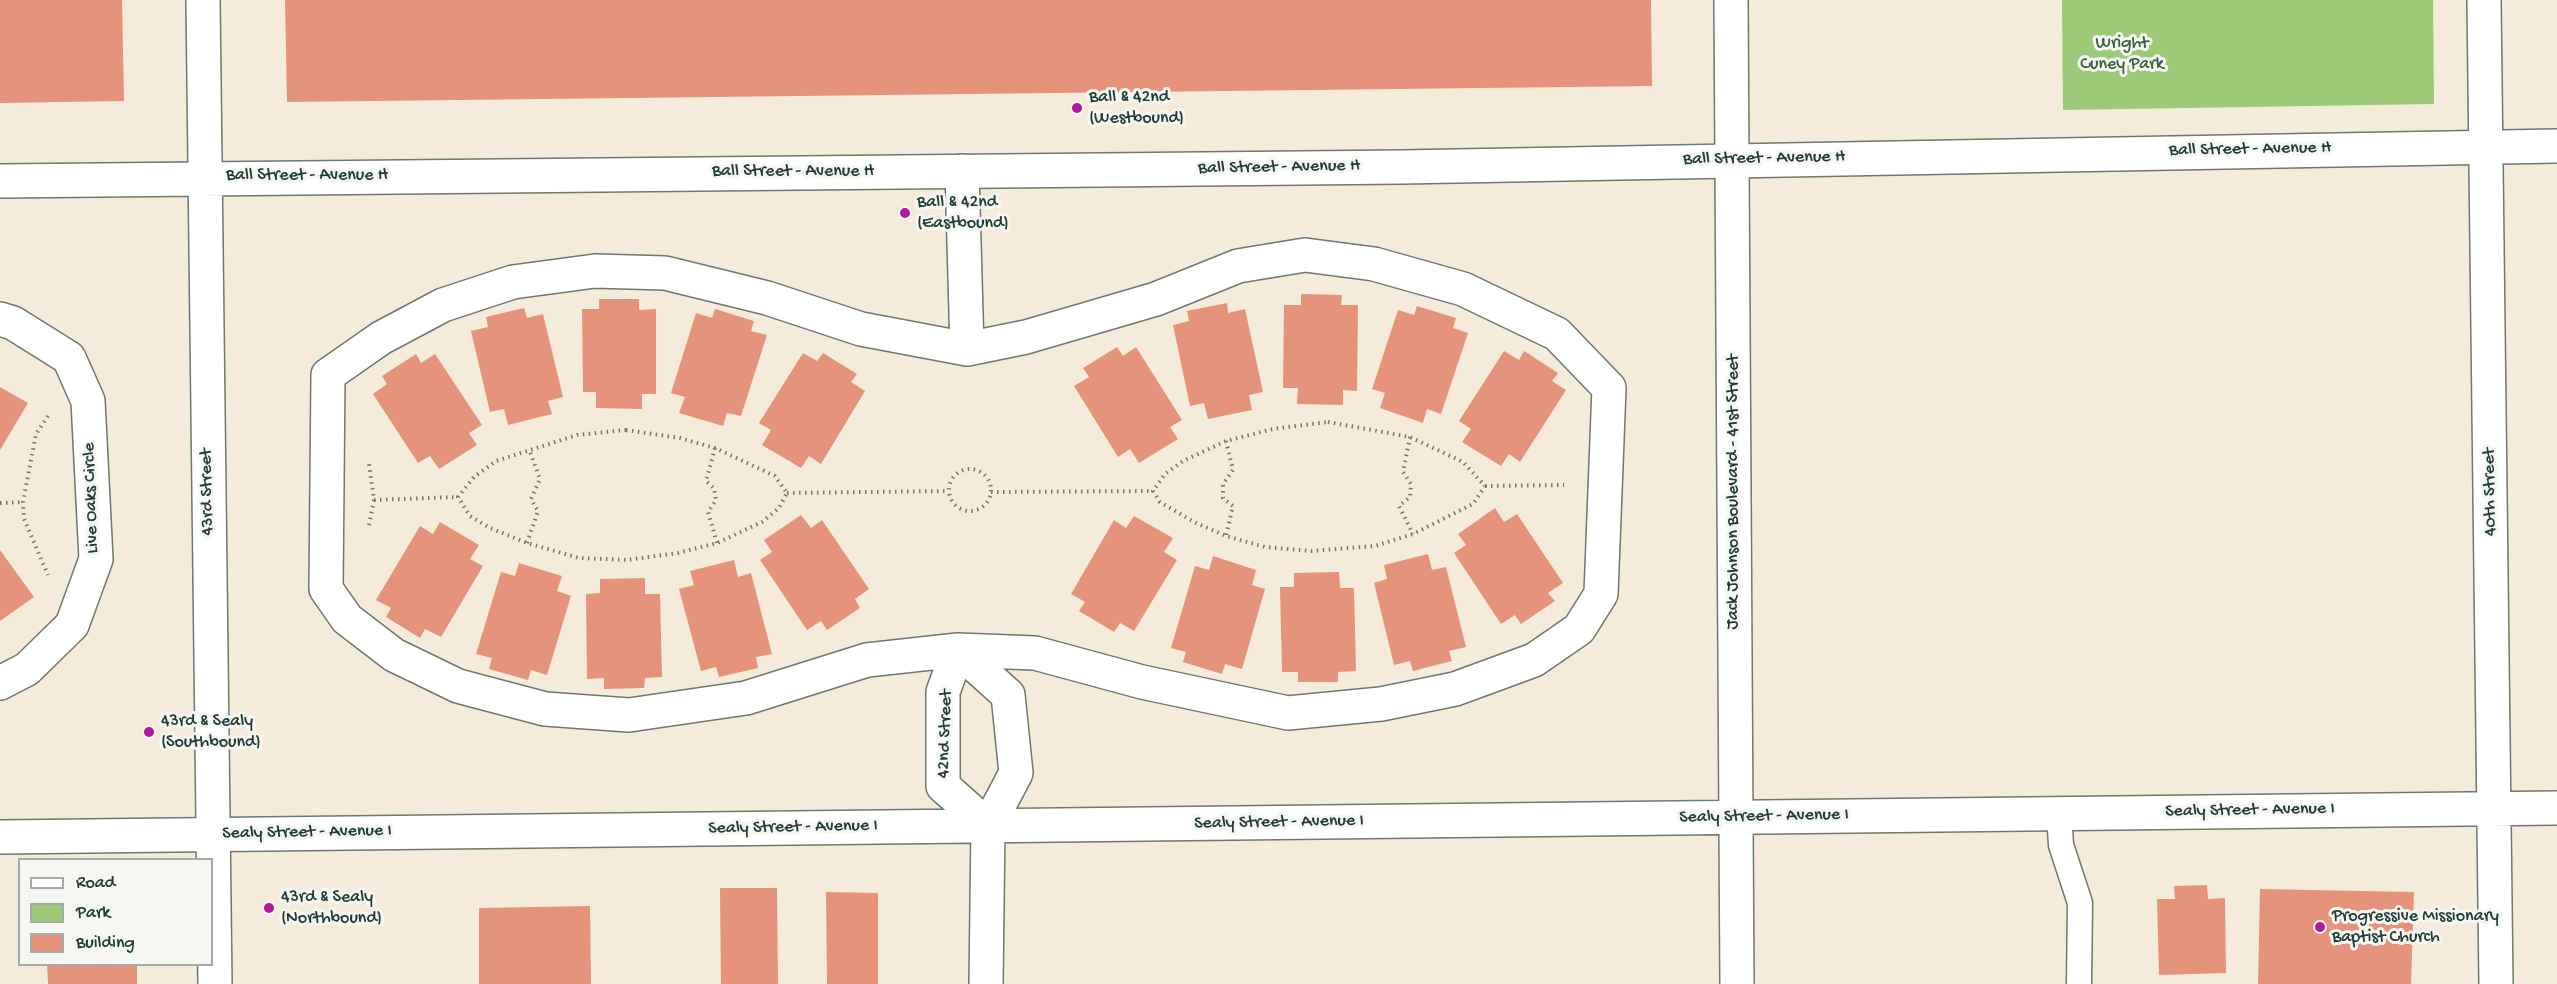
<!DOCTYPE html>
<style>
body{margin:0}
#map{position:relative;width:2557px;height:984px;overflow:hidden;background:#f5ebdb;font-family:"Gochi Hand",sans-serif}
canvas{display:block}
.legend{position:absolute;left:18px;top:858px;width:195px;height:108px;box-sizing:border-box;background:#f6f6f2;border:2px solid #a0aca6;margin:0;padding:8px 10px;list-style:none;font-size:18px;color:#1f3d34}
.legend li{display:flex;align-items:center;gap:12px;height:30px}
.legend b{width:30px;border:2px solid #a0aca6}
</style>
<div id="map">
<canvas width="2557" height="984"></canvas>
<ul class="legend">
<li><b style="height:8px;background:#fff"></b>Road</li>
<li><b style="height:16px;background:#9dca78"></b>Park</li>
<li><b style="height:16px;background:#e5937b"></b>Building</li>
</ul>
</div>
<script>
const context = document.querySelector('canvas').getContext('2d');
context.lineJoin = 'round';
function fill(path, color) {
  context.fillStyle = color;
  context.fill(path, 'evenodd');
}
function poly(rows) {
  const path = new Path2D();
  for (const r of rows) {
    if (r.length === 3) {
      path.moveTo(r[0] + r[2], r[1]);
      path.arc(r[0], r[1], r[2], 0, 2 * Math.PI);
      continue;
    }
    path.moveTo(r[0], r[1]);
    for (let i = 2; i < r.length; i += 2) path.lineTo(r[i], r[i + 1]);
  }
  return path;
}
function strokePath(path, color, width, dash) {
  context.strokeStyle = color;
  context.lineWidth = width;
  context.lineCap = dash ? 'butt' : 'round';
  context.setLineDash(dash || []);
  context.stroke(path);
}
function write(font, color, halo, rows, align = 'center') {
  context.font = font + ' "Gochi Hand",sans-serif';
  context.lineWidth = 6;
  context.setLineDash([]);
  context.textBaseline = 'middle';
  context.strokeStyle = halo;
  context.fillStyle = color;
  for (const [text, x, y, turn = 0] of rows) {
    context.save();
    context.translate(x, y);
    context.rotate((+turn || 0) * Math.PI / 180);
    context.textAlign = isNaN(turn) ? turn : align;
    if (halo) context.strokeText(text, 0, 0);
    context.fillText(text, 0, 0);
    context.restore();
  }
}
fill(poly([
 [2062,0,2433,0,2434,104,2063,110]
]), '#9dca78');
fill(poly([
 [0,0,122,0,124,101,0,103],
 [285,0,1651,0,1652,86,287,102],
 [1301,294,1342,295,1341,305,1358,305,1357,391,1343,390,1343,405,1297,404,1298,388,1283,388,1284,305,1301,305],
 [599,299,639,299,639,310,656,309,656,394,642,394,642,409,596,408,596,392,583,392,582,309,599,309],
 [1227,303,1228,313,1245,309,1263,392,1249,395,1252,410,1208,419,1204,403,1190,406,1173,325,1189,321,1187,311],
 [1417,306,1456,318,1453,328,1468,333,1441,414,1427,409,1423,423,1380,408,1385,393,1372,389,1398,310,1414,315],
 [524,308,527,318,543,314,563,397,548,401,552,414,508,425,504,409,490,412,471,331,488,327,486,317],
 [715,309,754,321,751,331,767,335,741,416,727,413,723,426,679,413,685,397,671,393,696,313,712,318],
 [1117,347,1123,356,1136,347,1182,420,1170,427,1178,439,1139,463,1130,449,1118,457,1074,386,1089,377,1083,368],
 [1504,351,1519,360,1524,351,1558,373,1552,381,1566,390,1520,462,1509,454,1501,466,1462,442,1471,429,1459,421],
 [803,353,817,361,823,353,857,374,851,382,865,391,821,464,809,456,801,468,762,445,771,430,759,423],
 [416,354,421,363,435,354,482,425,469,433,477,445,439,469,430,456,418,463,373,394,387,384,382,376],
 [0,387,28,403,0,450],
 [1495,508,1504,522,1517,514,1563,583,1548,593,1555,601,1521,624,1515,615,1501,624,1454,553,1466,545,1458,534],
 [801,515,811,528,822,520,869,589,855,599,860,608,827,630,821,621,807,630,760,560,772,552,764,540],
 [1134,516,1173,538,1164,552,1177,560,1134,631,1120,623,1114,632,1079,611,1085,602,1071,594,1114,520,1126,528],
 [440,522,479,545,470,559,483,566,441,637,425,629,420,638,386,617,391,608,376,600,420,526,433,534],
 [0,550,34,597,0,621],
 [1428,554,1432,570,1446,567,1466,647,1449,651,1452,661,1413,671,1410,661,1394,665,1374,583,1387,579,1384,565],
 [1213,556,1256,570,1252,585,1265,589,1242,669,1225,664,1222,674,1183,662,1186,652,1171,648,1195,566,1209,570],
 [734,560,738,577,751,573,772,654,756,657,758,668,719,677,716,667,701,671,679,589,694,585,690,571],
 [519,563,562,576,557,591,571,596,547,675,531,670,528,680,489,669,492,658,476,654,501,572,515,576],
 [1339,572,1340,588,1354,588,1356,671,1338,672,1338,682,1298,682,1298,672,1282,672,1280,587,1294,587,1294,573],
 [645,578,645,594,660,594,662,677,645,678,644,688,604,689,604,678,587,679,586,594,600,593,600,579],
 [2207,885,2208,899,2225,898,2226,973,2159,975,2157,899,2175,899,2174,886],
 [720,888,777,888,778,984,721,984],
 [2260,889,2414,892,2411,984,2258,984],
 [826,892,878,893,878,984,827,984],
 [590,906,591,984,479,984,479,908],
 [47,964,137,964,137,984,48,984]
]), '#e5937b');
const service = poly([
 [2059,813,2061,845,2080,903,2079,984]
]);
const minor = poly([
 [1731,0,1737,984],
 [2484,0,2496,984],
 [962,171,967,349],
 [1305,255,1374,264,1463,289,1557,334,1609,388,1601,594,1579,629,1534,660,1455,689,1381,704,1288,713,1142,682,1035,653,958,650,867,660,746,698,629,715,545,709,458,686,394,655,347,619,326,589,328,375,381,338,443,305,513,282,595,271,665,273,767,298,861,329,967,349,1026,337,1156,299,1238,266,1305,255],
 [0,319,13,323,69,358,88,401,96,559,72,625,27,669,0,683],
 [958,650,1008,695,1016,773,988,826,986,984],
 [958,650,943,692,943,786,988,826],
 [0,837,2557,808]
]);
const tertiary = poly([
 [203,0,215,984],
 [0,181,1402,167,2557,146]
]);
strokePath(service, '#6a7a6e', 27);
strokePath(minor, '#6a7a6e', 36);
strokePath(tertiary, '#6a7a6e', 36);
strokePath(poly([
 [48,416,36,434,23,502,24,519,48,575],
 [1328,422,1410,437,1463,462,1485,486,1473,504,1413,534,1375,546,1311,551,1265,547,1226,536,1194,522,1160,502,1153,491,1165,474,1183,461,1226,441,1273,429,1328,422],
 [626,430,680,438,715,448,775,476,787,493,779,508,762,522,717,543,678,553,627,560,579,558,527,543,490,528,470,516,458,497,474,477,496,461,577,435,626,430],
 [1410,437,1403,472,1411,484,1410,497,1399,506,1413,534],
 [1226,441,1233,470,1223,484,1223,498,1233,506,1226,536],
 [715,448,706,481,714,488,716,500,708,512,717,543],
 [970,490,21],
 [1485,486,1564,485],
 [991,492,1153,491],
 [787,493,949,491],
 [374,500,457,497],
 [0,503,23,502],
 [369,525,374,500,369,464],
 [527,543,538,511,531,499,540,479,529,449]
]), '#6a7a6e', 4, [1.5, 4.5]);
strokePath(service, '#fff', 24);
strokePath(minor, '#fff', 33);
strokePath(tertiary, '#fff', 33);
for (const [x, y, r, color] of [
 [1077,108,6,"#b5179e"],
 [905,213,6,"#b5179e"],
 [149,732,6,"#b5179e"],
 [269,908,6,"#b5179e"],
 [2320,927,6,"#b5179e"]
]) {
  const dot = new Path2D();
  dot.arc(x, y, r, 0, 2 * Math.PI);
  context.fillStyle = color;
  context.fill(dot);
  strokePath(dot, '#f6f6f2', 2);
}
write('18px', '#3e6045', '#f6f6f2', [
 ["Wright",2122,44],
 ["Cuney Park",2122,65]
]);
write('18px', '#1f3d34', '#f6f6f2', [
 ["Ball & 42nd",1089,98],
 ["(Westbound)",1089,119],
 ["Ball & 42nd",917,203],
 ["(Eastbound)",917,224],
 ["43rd & Sealy",161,722],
 ["(Southbound)",161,743],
 ["43rd & Sealy",281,898],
 ["(Northbound)",281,919],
 ["Progressive Missionary",2332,917],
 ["Baptist Church",2332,938]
], 'left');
write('18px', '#1f3d34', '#f6f6f2', [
 ["Ball Street - Avenue H",2250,150,-1],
 ["Ball Street - Avenue H",1764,159,-1],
 ["Ball Street - Avenue H",1279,168,-1],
 ["Ball Street - Avenue H",793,172],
 ["Ball Street - Avenue H",307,176],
 ["43rd Street",208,492,-91],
 ["Jack Johnson Boulevard - 41st Street",1734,492,-90],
 ["40th Street",2491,492,-91],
 ["Live Oaks Circle",92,498,-92],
 ["42nd Street",946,734,-88],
 ["Sealy Street - Avenue I",2250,811,-1],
 ["Sealy Street - Avenue I",1764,817,-1],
 ["Sealy Street - Avenue I",1279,823,-1],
 ["Sealy Street - Avenue I",793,828,-1],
 ["Sealy Street - Avenue I",307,833,-1]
]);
</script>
